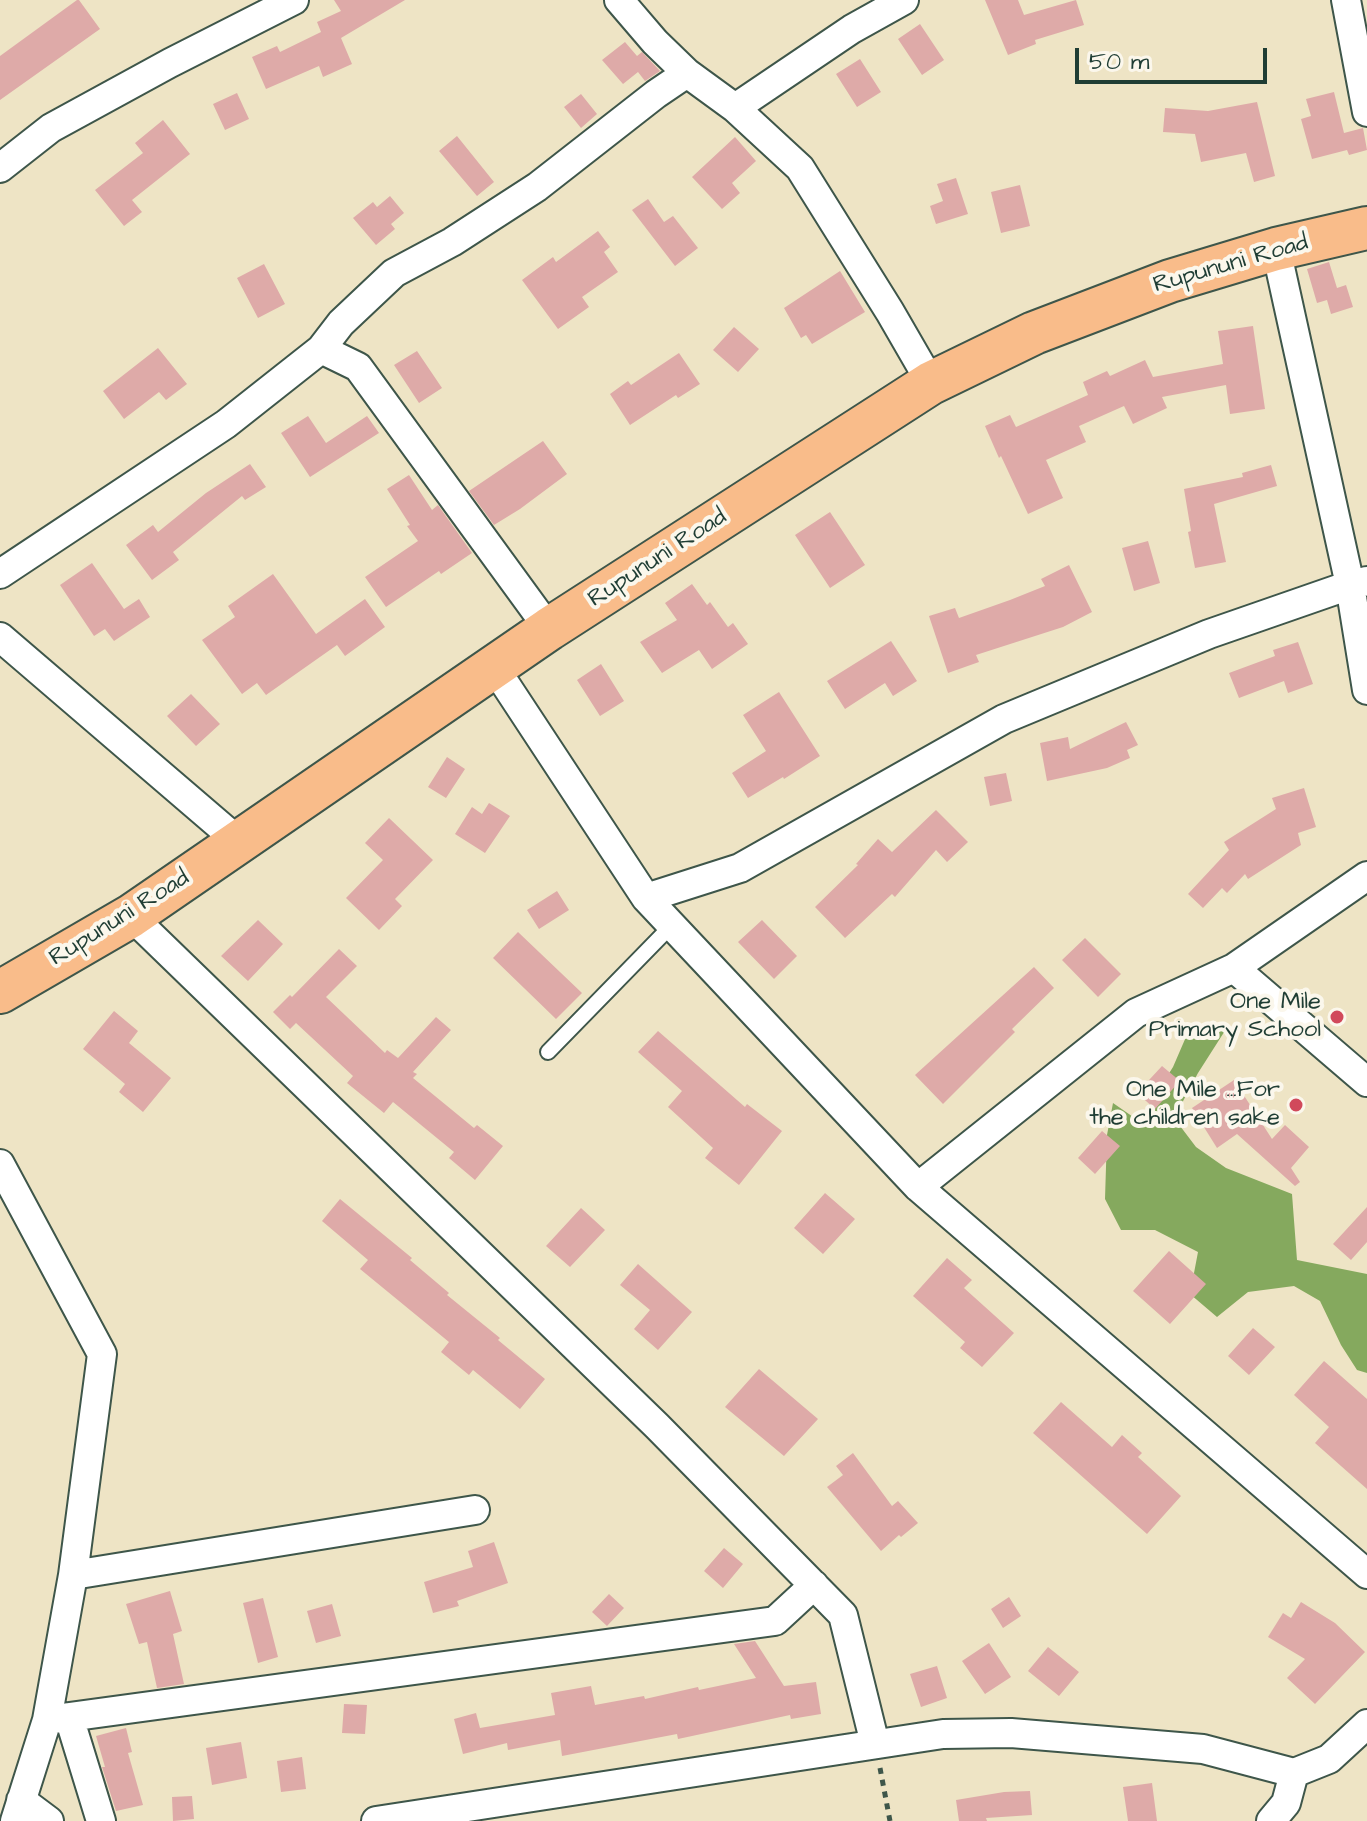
<!DOCTYPE html>
<style>
body{margin:0}
#map{position:relative;width:1367px;height:1821px;overflow:hidden;background:#eee4c5;font-family:"Architects Daughter",sans-serif}
canvas{display:block}
.scale{position:absolute;left:1075px;top:48px;width:192px;height:36px;box-sizing:border-box;border:4px solid #1f3d34;border-top:0;padding-left:10px;font-size:24px;line-height:28px;white-space:nowrap;color:#1f3d34;-webkit-text-stroke:6px #fbf7ec;paint-order:stroke}
</style>
<div id="map">
<canvas width="1367" height="1821"></canvas>
<div class="scale">50 m</div>
</div>
<script>
const context = document.querySelector('canvas').getContext('2d');
context.lineJoin = 'round';
function fill(path, color) {
  context.fillStyle = color;
  context.fill(path, 'evenodd');
}
function poly(rows) {
  const path = new Path2D();
  for (const r of rows) {
    path.moveTo(r[0], r[1]);
    for (let i = 2; i < r.length; i += 2) path.lineTo(r[i], r[i + 1]);
  }
  return path;
}
function strokePath(path, color, width, dash) {
  context.strokeStyle = color;
  context.lineWidth = width;
  context.lineCap = dash ? 'butt' : 'round';
  context.setLineDash(dash || []);
  context.stroke(path);
}
function write(font, color, halo, rows, align = 'center') {
  context.font = font + ' "Architects Daughter",sans-serif';
  context.lineWidth = 8;
  context.setLineDash([]);
  context.textBaseline = 'middle';
  context.strokeStyle = halo;
  context.fillStyle = color;
  for (const [text, x, y, turn = 0] of rows) {
    context.save();
    context.translate(x, y);
    context.rotate((+turn || 0) * Math.PI / 180);
    context.textAlign = isNaN(turn) ? turn : align;
    if (halo) context.strokeText(text, 0, 0);
    context.fillText(text, 0, 0);
    context.restore();
  }
}
fill(poly([
 [1228,1026,1198,1073,1174,1118,1196,1147,1226,1168,1292,1194,1297,1260,1367,1274,1367,1373,1357,1370,1341,1345,1320,1301,1294,1286,1248,1292,1217,1317,1190,1294,1198,1252,1155,1230,1121,1230,1105,1199,1107,1135,1113,1103,1139,1121,1173,1067,1189,1030]
]), '#85a95e');
fill(poly([
 [77,0,79,0,100,29,0,100,0,56],
 [334,0,405,0,341,38,352,64,323,77,319,66,266,89,252,57,277,46,280,52,321,32,317,22,341,11],
 [985,0,1018,0,1024,15,1076,0,1084,25,1035,40,1036,44,1008,55],
 [920,24,944,60,922,75,898,39],
 [625,42,637,56,642,52,660,71,645,81,638,72,623,84,602,60],
 [860,59,881,92,857,107,836,74],
 [1334,92,1344,133,1363,128,1367,150,1349,155,1347,150,1312,159,1301,119,1311,116,1306,99],
 [237,93,249,119,225,130,213,104],
 [581,94,597,114,581,128,564,107],
 [1257,102,1275,176,1254,182,1246,153,1201,162,1195,134,1163,132,1165,108,1208,111],
 [163,120,190,154,132,200,142,212,124,226,95,190,143,153,135,143],
 [457,136,494,182,477,196,439,151],
 [735,137,756,161,732,183,740,193,722,209,692,177],
 [956,178,968,214,936,224,930,206,943,201,937,184],
 [1020,185,1030,226,1001,233,991,192],
 [390,196,404,213,391,224,395,229,376,245,353,218,373,202,377,207],
 [648,199,664,222,673,216,698,248,675,266,632,210],
 [598,231,610,247,604,252,618,272,582,297,589,307,558,329,522,280,553,257,556,262],
 [1329,262,1337,288,1346,285,1353,307,1331,314,1327,300,1317,303,1307,269],
 [264,264,285,304,258,318,237,278],
 [840,271,865,312,812,344,806,335,801,338,784,308],
 [1253,326,1265,409,1230,414,1226,385,1162,397,1167,408,1133,424,1124,406,1079,426,1086,442,1046,460,1063,498,1028,514,1001,456,999,458,985,426,1010,415,1016,427,1088,395,1083,382,1107,371,1110,376,1145,360,1153,377,1223,364,1218,331],
 [734,327,759,349,738,372,713,350],
 [158,348,187,384,166,400,159,392,124,419,103,391],
 [417,351,442,388,419,403,394,365],
 [679,353,700,384,678,398,676,395,630,425,610,394,628,381,631,385],
 [308,416,326,443,367,416,379,433,310,477,281,433],
 [543,441,567,474,520,509,494,525,469,491],
 [250,464,266,487,245,500,242,496,173,552,179,560,152,580,126,545,153,525,158,532,206,493],
 [1271,465,1277,486,1214,504,1226,562,1195,568,1188,532,1191,531,1184,489,1243,477,1242,473],
 [409,475,432,510,438,505,472,553,441,574,439,571,386,607,365,577,418,541,407,526,410,525,387,489],
 [830,512,865,565,830,588,795,535],
 [1148,541,1160,583,1134,591,1122,548],
 [92,563,124,609,139,599,150,617,114,641,105,629,94,636,60,585],
 [1069,565,1092,612,1063,627,976,655,979,662,948,673,929,616,955,608,959,618,1010,600,1045,586,1041,579],
 [273,574,316,634,365,599,385,627,345,656,337,645,266,695,257,683,242,694,202,640,235,617,228,606],
 [692,584,707,605,710,602,728,627,733,623,748,644,712,669,699,650,662,673,640,642,677,620,665,603],
 [891,641,917,681,893,696,885,683,845,709,827,681],
 [1298,642,1313,684,1288,693,1284,681,1239,698,1229,673,1275,656,1273,650],
 [601,664,624,701,600,716,577,680],
 [779,692,820,756,784,779,783,777,748,798,732,773,766,751,743,715],
 [191,694,220,724,196,746,167,716],
 [1126,722,1138,745,1127,750,1130,758,1107,768,1047,781,1040,743,1068,737,1070,749],
 [447,757,465,769,446,798,428,787],
 [1006,773,1012,801,990,806,984,777],
 [1304,788,1316,827,1298,833,1301,845,1248,879,1245,874,1227,893,1222,888,1203,908,1188,894,1229,850,1224,842,1276,809,1272,798],
 [489,803,510,816,485,853,455,834,472,807,482,814],
 [936,810,968,842,947,862,936,850,895,897,892,894,845,938,815,907,858,865,856,864,878,839,892,852],
 [389,818,433,860,395,899,402,906,379,930,346,898,383,860,365,843],
 [557,891,569,910,539,929,527,910],
 [258,920,283,944,248,981,221,956],
 [762,920,797,956,774,979,738,942],
 [518,932,582,993,556,1019,493,958],
 [1085,938,1121,974,1098,997,1062,960],
 [339,949,357,966,326,997,385,1053,387,1050,398,1058,436,1017,451,1030,413,1072,417,1074,413,1078,474,1128,477,1125,503,1146,475,1180,449,1158,454,1152,393,1102,384,1113,347,1083,353,1076,296,1023,290,1029,273,1012,290,995,292,997],
 [1034,967,1054,988,1012,1029,1015,1032,943,1104,915,1075],
 [114,1011,138,1031,129,1043,171,1078,143,1112,119,1092,125,1084,83,1049],
 [658,1031,745,1107,747,1104,782,1131,739,1185,705,1158,713,1148,668,1107,682,1091,638,1052],
 [1162,1066,1180,1081,1155,1109,1137,1093],
 [1234,1080,1272,1139,1285,1125,1309,1147,1291,1168,1300,1182,1295,1186,1237,1134,1217,1148,1192,1108],
 [1102,1131,1120,1146,1095,1174,1078,1158],
 [825,1193,855,1219,823,1254,794,1228],
 [340,1199,412,1258,410,1260,449,1293,447,1295,500,1338,498,1340,545,1379,520,1409,473,1370,469,1375,441,1352,449,1342,360,1269,368,1260,322,1221],
 [1367,1207,1367,1242,1351,1260,1333,1244],
 [581,1208,605,1230,570,1267,546,1246],
 [1169,1251,1206,1284,1170,1324,1133,1291],
 [947,1258,972,1280,964,1288,1014,1333,982,1367,960,1348,965,1342,913,1296],
 [638,1264,692,1312,658,1350,634,1329,650,1310,620,1285],
 [1253,1328,1275,1347,1249,1375,1228,1356],
 [1324,1361,1367,1399,1367,1489,1315,1443,1329,1427,1294,1395],
 [759,1369,818,1419,784,1456,725,1407],
 [1061,1402,1112,1447,1122,1435,1142,1453,1138,1457,1181,1496,1147,1534,1033,1433],
 [853,1453,892,1506,898,1501,918,1523,901,1537,899,1535,881,1551,827,1487,843,1475,836,1466],
 [494,1542,508,1583,457,1601,459,1606,433,1613,424,1582,473,1567,468,1551],
 [724,1548,743,1564,723,1588,704,1571],
 [170,1591,182,1631,173,1634,184,1684,157,1688,147,1642,139,1644,126,1604],
 [609,1594,624,1608,607,1626,592,1612],
 [1009,1597,1021,1616,1003,1628,991,1609],
 [263,1598,278,1657,258,1663,243,1603],
 [1301,1602,1335,1623,1365,1652,1315,1704,1287,1678,1305,1659,1268,1637,1283,1613,1291,1618],
 [332,1604,341,1636,316,1643,307,1611],
 [755,1641,784,1686,816,1682,821,1714,791,1719,790,1715,678,1739,677,1734,562,1756,560,1740,508,1750,507,1743,463,1754,454,1719,476,1713,480,1728,555,1715,551,1693,591,1686,595,1705,644,1696,645,1699,698,1687,699,1690,756,1678,734,1644],
 [989,1643,1011,1677,985,1694,962,1661],
 [1048,1647,1079,1672,1059,1696,1028,1671],
 [937,1666,947,1698,921,1707,910,1674],
 [344,1704,367,1705,365,1734,342,1733],
 [126,1728,132,1752,128,1753,143,1805,116,1811,102,1767,105,1767,96,1736],
 [241,1742,247,1778,212,1785,206,1748],
 [302,1757,306,1789,281,1792,277,1761],
 [1152,1783,1157,1821,1128,1821,1123,1787],
 [1030,1791,1032,1815,986,1818,987,1821,959,1821,956,1800,1004,1792],
 [192,1796,194,1819,173,1821,172,1797]
]), '#deaaa8');
const lane = poly([
 [548,1052,672,925]
]);
const street = poly([
 [619,0,655,42,687,73,735,108,800,168,890,312,931,383],
 [1346,0,1367,112],
 [735,108,852,29,904,0],
 [0,168,51,128,170,63,294,0],
 [1276,249,1350,585,1367,690],
 [321,349,341,323,394,273,452,242,537,187,656,94,687,73],
 [0,574,226,424,321,349,358,367,549,629],
 [0,637,239,842],
 [494,667,646,898,918,1187,1367,1574],
 [646,898,740,868,1004,719,1209,634,1350,585,1367,581],
 [131,916,657,1426,843,1615,875,1744],
 [1234,968,1367,1082],
 [0,1164,102,1354,73,1575,47,1720,15,1821],
 [918,1187,1136,1013,1234,968,1367,876],
 [73,1575,475,1510],
 [69,1717,101,1821],
 [47,1720,775,1621,814,1585],
 [21,1800,49,1821],
 [376,1821,943,1734,1011,1733,1203,1749,1294,1773,1329,1759,1367,1724],
 [1271,1821,1286,1803,1294,1773]
]);
const primary = poly([
 [0,992,131,916,549,629,931,383,1034,333,1170,281,1276,249,1367,228]
]);
strokePath(lane, '#3e564a', 18);
strokePath(street, '#3e564a', 32);
strokePath(primary, '#3e564a', 46);
strokePath(poly([
 [880,1768,890,1821]
]), '#3e564a', 5, [6, 6]);
strokePath(lane, '#fff', 14);
strokePath(street, '#fff', 28);
strokePath(primary, '#f9bc8a', 42);
for (const [x, y, r, color] of [
 [1337,1017,8,"#d1495b"],
 [1296,1105,8,"#d1495b"]
]) {
  const dot = new Path2D();
  dot.arc(x, y, r, 0, 2 * Math.PI);
  context.fillStyle = color;
  context.fill(dot);
  strokePath(dot, '#fbf7ec', 3);
}
write('24px', '#1f3d34', '#fbf7ec', [
 ["Rupununi Road",1231,265,-16],
 ["Rupununi Road",658,559,-33],
 ["Rupununi Road",120,919,-32]
]);
write('24px', '#1f3d34', '#fbf7ec', [
 ["One Mile",1321,1003],
 ["Primary School",1321,1031],
 ["One Mile ...For",1280,1091],
 ["the children sake",1280,1119]
], 'right');
</script>
